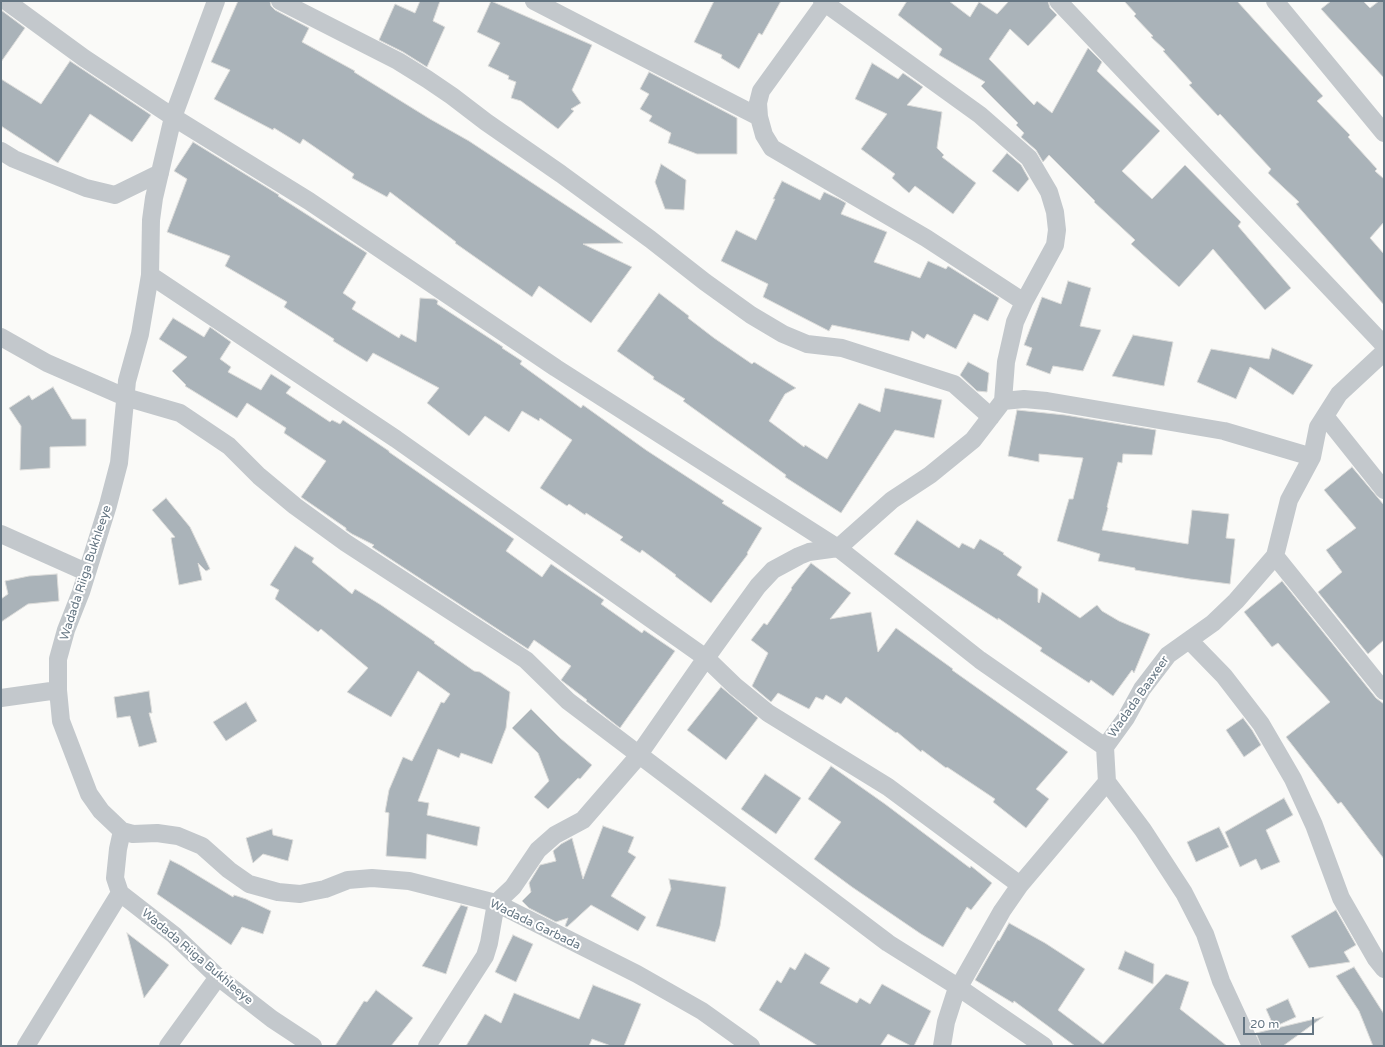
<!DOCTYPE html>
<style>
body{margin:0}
#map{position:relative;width:1385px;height:1047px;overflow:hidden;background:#fafaf8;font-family:"Varela Round",sans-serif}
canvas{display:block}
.frame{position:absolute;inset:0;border:2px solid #657683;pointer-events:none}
.scale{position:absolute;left:1243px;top:1017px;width:71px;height:18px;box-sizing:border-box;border:2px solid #657683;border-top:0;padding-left:5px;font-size:12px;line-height:14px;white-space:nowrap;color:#657683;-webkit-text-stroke:3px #fff;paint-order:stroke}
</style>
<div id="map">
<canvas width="1385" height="1047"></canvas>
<div class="frame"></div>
<div class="scale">20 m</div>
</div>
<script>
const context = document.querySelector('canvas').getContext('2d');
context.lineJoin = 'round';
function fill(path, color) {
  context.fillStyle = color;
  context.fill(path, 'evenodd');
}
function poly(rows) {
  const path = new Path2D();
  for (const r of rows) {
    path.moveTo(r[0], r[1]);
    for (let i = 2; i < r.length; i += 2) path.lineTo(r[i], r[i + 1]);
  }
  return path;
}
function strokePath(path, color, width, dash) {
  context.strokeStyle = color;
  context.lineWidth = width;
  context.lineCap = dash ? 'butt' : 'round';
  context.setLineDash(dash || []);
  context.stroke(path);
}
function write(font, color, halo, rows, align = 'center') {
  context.font = font + ' "Varela Round",sans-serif';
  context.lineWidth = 4;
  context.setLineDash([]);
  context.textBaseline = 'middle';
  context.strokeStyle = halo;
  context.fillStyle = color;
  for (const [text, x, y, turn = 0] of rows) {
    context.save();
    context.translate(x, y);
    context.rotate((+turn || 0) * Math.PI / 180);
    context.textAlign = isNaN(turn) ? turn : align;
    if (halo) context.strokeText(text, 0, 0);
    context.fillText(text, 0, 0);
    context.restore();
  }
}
const building = poly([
 [238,1,270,1,271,6,275,10,309,28,302,42,355,71,354,72,430,119,469,141,623,243,583,244,632,267,591,323,539,286,532,297,455,243,456,242,390,192,387,197,352,178,354,174,303,139,300,144,274,128,273,130,214,99,230,70,211,62,238,1],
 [420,1,440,1,433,21,445,27,427,67,403,52,379,40,395,4,415,13,420,1],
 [491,1,592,45,572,90,581,103,571,109,574,111,558,129,521,101,511,98,516,82,508,79,509,76,488,66,500,43,477,32,491,1],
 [714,1,781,1,762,35,759,33,739,69,721,58,722,55,694,42,714,1],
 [907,1,949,1,970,17,979,2,997,14,1009,1,1048,1,1050,8,1057,15,1028,46,1010,29,989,59,1034,105,1037,101,1052,113,1088,48,1102,62,1097,71,1160,131,1122,171,1152,199,1185,165,1241,222,1238,226,1291,288,1265,310,1213,249,1179,287,1131,244,1135,240,1094,202,1095,201,1049,155,1043,162,1036,150,1021,137,1024,133,1016,125,1018,123,981,86,985,82,939,55,942,49,898,15,907,1],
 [1124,1,1237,1,1323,96,1317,101,1350,135,1348,137,1377,169,1375,171,1384,179,1384,222,1370,238,1384,254,1384,305,1296,204,1299,202,1268,173,1271,169,1220,114,1218,116,1189,85,1192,83,1163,51,1165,50,1151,37,1153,36,1134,16,1136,14,1124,1],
 [1331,1,1363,1,1370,8,1379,1,1384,1,1384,78,1321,9,1331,1],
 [1,10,25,28,1,62,1,10],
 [70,61,151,115,132,142,90,114,58,163,1,126,1,79,41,104,70,61],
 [872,63,898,79,903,73,923,87,907,105,942,112,937,148,944,155,942,157,976,183,953,214,915,186,909,193,892,178,895,174,861,149,887,114,855,99,872,63],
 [649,72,737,118,737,154,697,154,668,143,671,133,649,121,652,116,640,109,649,94,640,89,649,72],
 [193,142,279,195,278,196,367,253,343,293,356,302,352,309,399,338,401,334,416,342,420,298,435,299,438,301,437,304,503,347,502,348,522,361,520,364,581,408,583,405,646,450,724,501,722,503,762,528,747,553,748,554,711,603,675,576,676,575,642,550,640,553,620,540,623,537,586,513,585,515,569,504,567,506,540,488,572,440,540,418,539,421,522,411,509,432,485,416,469,436,427,403,439,388,373,353,367,362,333,341,334,339,284,307,287,302,225,266,230,256,167,232,187,179,174,171,193,142],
 [1007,153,1021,165,1029,179,1018,192,992,171,1007,153],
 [661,164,686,180,684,210,665,209,655,182,661,164],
 [782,181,820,200,824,192,839,199,846,203,841,214,887,232,874,262,920,278,928,261,946,269,948,266,999,298,988,321,974,314,956,349,927,334,924,339,912,331,909,341,832,325,829,331,763,297,768,284,721,261,736,230,756,240,775,199,773,199,782,181],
 [1068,281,1091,288,1080,326,1101,330,1083,371,1053,366,1050,374,1026,365,1032,348,1024,345,1042,297,1061,304,1068,281],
 [659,293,689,316,688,318,714,338,752,364,754,362,796,388,785,394,769,421,804,447,805,445,827,459,859,403,880,412,885,388,942,400,934,438,895,430,841,513,785,477,786,475,683,401,685,399,653,379,654,377,617,351,659,293],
 [173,318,204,337,210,327,231,342,220,359,231,367,228,372,261,390,271,374,291,387,286,393,330,422,332,420,340,424,343,420,389,451,389,452,514,539,506,551,542,577,551,564,604,600,601,604,642,633,644,630,675,651,620,728,586,701,587,700,561,680,571,666,534,640,528,649,372,547,374,545,352,534,346,530,346,528,301,497,326,461,284,433,286,428,247,403,237,418,185,386,186,385,172,371,187,357,159,339,173,318],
 [1133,335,1173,342,1164,386,1112,376,1133,335],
 [1272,348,1313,365,1293,395,1250,367,1236,399,1197,382,1211,349,1269,359,1272,348],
 [968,362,989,373,987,392,977,391,960,375,968,362],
 [53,387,72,419,86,419,86,446,50,447,50,468,20,470,21,426,9,408,29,395,32,400,53,387],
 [1017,410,1065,415,1156,430,1152,455,1123,454,1122,463,1118,462,1107,507,1108,508,1102,530,1188,544,1192,510,1229,514,1226,538,1235,539,1230,584,1190,579,1135,570,1135,568,1098,561,1100,554,1057,541,1069,499,1073,499,1083,458,1039,454,1039,462,1008,456,1017,410],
 [1352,467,1384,505,1384,640,1368,654,1318,592,1342,572,1326,550,1356,528,1324,490,1352,467],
 [166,498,190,527,210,569,206,571,198,563,202,580,179,585,171,538,175,537,152,510,166,498],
 [917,520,959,548,962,543,974,549,980,539,1004,553,1003,554,1022,567,1017,575,1038,589,1038,602,1039,603,1042,592,1080,618,1097,605,1102,611,1119,621,1150,634,1134,673,1132,670,1113,696,1091,680,1089,683,1040,651,1042,648,998,618,998,620,894,554,917,520],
 [295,546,314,558,312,562,352,594,355,589,381,605,435,642,434,643,474,671,480,672,510,692,506,728,492,764,461,753,459,758,438,749,418,801,429,803,427,815,480,827,477,846,427,834,426,859,386,856,389,813,385,812,389,790,403,757,412,761,441,702,444,703,450,694,418,671,391,717,347,692,368,668,321,629,318,632,275,599,279,590,270,585,295,546],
 [811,563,851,593,830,619,871,612,878,652,896,628,953,669,952,670,1068,752,1036,789,1049,799,1026,828,993,802,995,799,947,767,946,768,922,750,921,752,897,732,896,733,846,697,841,704,826,695,823,700,816,697,809,709,778,693,771,702,752,686,768,653,751,640,764,623,767,625,792,589,791,588,811,563],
 [57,574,59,601,28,604,1,622,1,599,8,594,5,581,29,576,57,574],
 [1282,581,1376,698,1384,704,1384,859,1341,802,1338,804,1286,737,1330,702,1278,643,1272,647,1244,612,1282,581],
 [721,687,758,718,726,760,687,730,721,687],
 [149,691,152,713,149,713,157,742,139,747,130,716,117,718,114,697,149,691],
 [246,702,257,721,226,741,213,722,246,702],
 [531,709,560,738,592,765,580,779,578,778,548,809,534,797,549,781,538,753,512,728,531,709],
 [1243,718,1252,730,1261,745,1244,757,1226,730,1243,718],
 [831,766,885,804,970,868,971,866,992,883,971,910,967,907,943,947,921,934,852,887,814,859,841,822,808,799,831,766],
 [765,774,801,798,776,834,741,809,765,774],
 [1284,798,1293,815,1266,830,1280,862,1261,870,1256,859,1240,867,1225,832,1284,798],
 [603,826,634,837,628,852,636,857,611,896,646,917,638,931,591,905,567,927,565,926,568,918,556,922,529,908,522,901,531,892,529,883,540,865,556,861,553,851,561,844,572,838,583,879,603,826],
 [1219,827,1229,847,1196,862,1187,842,1219,827],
 [272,829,273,835,293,840,288,861,263,854,253,863,246,838,272,829],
 [170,860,182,866,233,897,234,895,246,899,271,911,263,934,242,927,231,945,157,894,170,860],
 [669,879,726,887,720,926,715,942,656,926,671,889,669,879],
 [461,905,468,907,446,974,422,966,461,905],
 [1336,910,1356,945,1344,952,1350,962,1309,968,1291,936,1336,910],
 [1009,923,1045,943,1085,969,1058,1010,1103,1044,1166,974,1189,982,1180,1009,1227,1046,1075,1046,1014,1001,1013,1003,975,980,998,940,999,941,1009,923],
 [127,933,169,965,144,998,127,933],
 [513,935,533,944,516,982,495,972,513,935],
 [1125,951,1154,964,1153,984,1118,969,1125,951],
 [805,953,830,968,820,983,857,1003,860,998,870,1004,882,984,931,1011,914,1046,911,1046,888,1034,880,1046,818,1046,759,1010,777,980,781,983,790,967,795,970,805,953],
 [1354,967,1384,1014,1384,1046,1373,1046,1359,1011,1336,976,1354,967],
 [593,985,641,1004,624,1046,611,1046,592,1039,589,1046,466,1046,485,1014,501,1023,514,993,579,1019,593,985],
 [376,990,413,1018,391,1046,335,1046,364,1001,367,1002,376,990],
 [1288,999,1296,1017,1274,1027,1266,1009,1288,999],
 [1323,1017,1283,1046,1261,1046,1256,1033,1323,1017]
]);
fill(building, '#aab3b9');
strokePath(building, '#dcdcda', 1);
strokePath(poly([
 [6,1,84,58,173,117,309,201,556,368,838,548,980,660,1105,747],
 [216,1,173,117,154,198,151,220,150,275,140,334,127,381,119,463,108,505,81,592,66,630,58,659,58,690,61,721,89,794,101,811,122,831,118,849,115,878,120,893,174,935,218,977,272,1019,313,1046],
 [280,1,398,61,427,79,452,96,486,122,561,174,650,239,705,282,751,315,783,334,807,344,842,348,954,384,991,417],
 [534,1,759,117,764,135,772,148,926,238,1024,302,1015,322,1011,340,1006,362,1003,401,1024,399,1047,401,1224,431,1312,457],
 [822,1,980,115,1029,158,1049,192,1055,212,1057,230,1055,245,1024,302],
 [1058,1,1384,345],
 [1275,1,1384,133],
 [759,117,758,103,761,91,826,1],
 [1,151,14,159,86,188,115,195,160,173],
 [150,275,396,439,706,658,735,686,768,713,888,787,1020,885],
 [1,337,47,363,125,397,180,413,229,446,259,476,295,506,346,543,526,660,568,701,888,943,958,987,1044,1046],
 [1325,416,1384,490],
 [1,534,86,572],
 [1275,556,1384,691],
 [1189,640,1224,676,1261,724,1293,779,1314,825,1341,898,1376,959,1384,969],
 [1,698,58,690],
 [1107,782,1143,830,1184,893,1205,934,1221,981,1251,1046],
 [122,831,133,834,157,833,178,836,202,846,229,870,249,884,278,892,300,894,325,889,348,880,372,878,409,881,496,903,637,974,702,1011,751,1046],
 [26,1046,120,893],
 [168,1046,218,977],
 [427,1046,485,956,489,943,496,903,513,887,538,850,555,835,583,820,635,760,706,658,758,586,773,570,799,556,809,552,838,548,892,500,930,475,973,440,1003,401],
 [942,1046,946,1022,955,994,1002,911,1020,885,1107,782,1105,747,1126,718,1142,689,1168,655,1213,623,1236,601,1275,556,1289,500,1312,457,1318,427,1339,394,1384,352]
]), '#c3c8cc', 18);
write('12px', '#657683', '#fff', [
 ["Wadada Riiga Bukhleeye",86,573,-72],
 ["Wadada Baaxeer",1139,697,-55],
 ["Wadada Garbada",535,925,26],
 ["Wadada Riiga Bukhleeye",197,957,40]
]);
</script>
